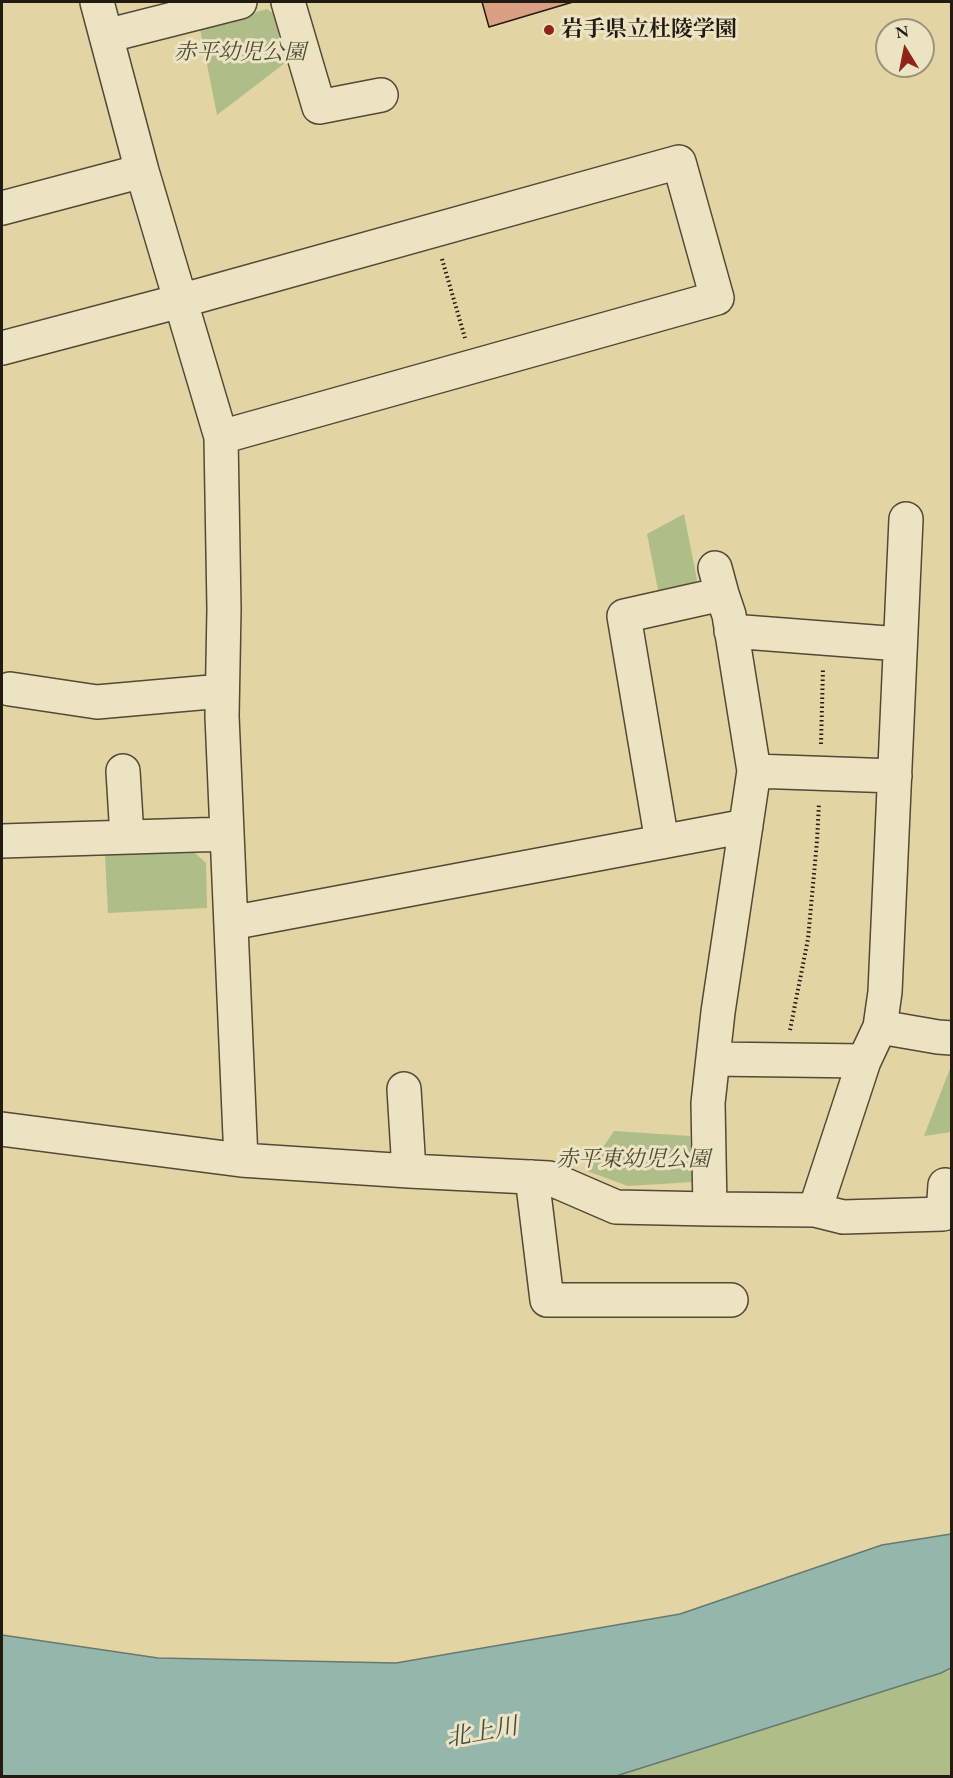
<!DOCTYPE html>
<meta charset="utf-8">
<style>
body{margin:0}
#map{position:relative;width:953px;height:1778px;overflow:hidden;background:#e2d4a3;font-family:"EB Garamond",serif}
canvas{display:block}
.frame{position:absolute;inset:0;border:3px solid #231b11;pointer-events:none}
.north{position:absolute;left:875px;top:18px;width:60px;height:60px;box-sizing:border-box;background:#ece3c3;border:2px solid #9c937c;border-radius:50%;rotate:350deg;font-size:16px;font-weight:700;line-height:24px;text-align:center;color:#231b11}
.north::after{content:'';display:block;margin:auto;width:21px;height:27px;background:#8f2418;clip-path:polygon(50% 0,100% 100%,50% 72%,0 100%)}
</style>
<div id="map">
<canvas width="953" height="1778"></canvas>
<div class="frame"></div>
<div class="north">N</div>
</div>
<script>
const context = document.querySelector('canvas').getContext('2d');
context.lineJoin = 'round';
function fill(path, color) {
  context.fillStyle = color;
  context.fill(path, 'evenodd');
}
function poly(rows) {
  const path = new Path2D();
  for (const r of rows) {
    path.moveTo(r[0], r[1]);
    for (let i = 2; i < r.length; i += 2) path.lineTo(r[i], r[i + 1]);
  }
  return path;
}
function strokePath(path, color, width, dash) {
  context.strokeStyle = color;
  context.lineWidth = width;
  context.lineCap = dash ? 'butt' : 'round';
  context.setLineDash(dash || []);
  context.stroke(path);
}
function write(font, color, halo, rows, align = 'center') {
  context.font = font + ' "EB Garamond","Noto Serif JP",serif';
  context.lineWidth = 6;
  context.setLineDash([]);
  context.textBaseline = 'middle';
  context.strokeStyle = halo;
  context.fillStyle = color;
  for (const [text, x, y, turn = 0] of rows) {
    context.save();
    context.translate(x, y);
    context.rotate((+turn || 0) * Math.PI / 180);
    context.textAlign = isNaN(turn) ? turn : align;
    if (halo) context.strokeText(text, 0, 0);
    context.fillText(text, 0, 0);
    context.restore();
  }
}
fill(poly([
 [267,9,274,14,285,63,217,115,200,29],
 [684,514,697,580,695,583,658,590,647,534],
 [195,853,206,863,207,908,108,913,105,855],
 [951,1066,951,1132,924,1136],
 [614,1131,690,1136,693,1182,628,1186,587,1171],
 [951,1670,951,1776,616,1776,941,1673]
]), '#afbd89');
const water = poly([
 [951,1534,951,1668,941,1673,616,1776,2,1776,2,1635,158,1658,396,1663,680,1614,882,1545,951,1534]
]);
fill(water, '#95b7ab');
strokePath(water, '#67796d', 1.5);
const building = poly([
 [482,2,573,2,489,27,482,2]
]);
fill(building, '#daa084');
strokePath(building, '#231b11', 1.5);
const minor = poly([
 [97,2,142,171,221,437,224,609,222,716,241,1160],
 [288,2,319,107,381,95],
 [106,36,240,2],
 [2,208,142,171],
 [2,348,180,301,679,162,717,298,221,437],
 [715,568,722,594],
 [731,631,900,644],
 [10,689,97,702,222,691],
 [123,771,127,837],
 [754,771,895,776],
 [2,841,227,834],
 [231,923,746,826],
 [880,1027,885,992,906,519],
 [713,1059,864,1061],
 [404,1089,409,1171],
 [2,1129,241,1160,409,1171,549,1178,616,1207,710,1209,708,1103,718,1012,754,771,729,615,722,594,624,616,662,842],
 [532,1177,547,1300,731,1300],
 [710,1209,815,1210,843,1217,943,1214,945,1185],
 [815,1210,864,1061,880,1027,938,1037,952,1038]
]);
strokePath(minor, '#534936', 36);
strokePath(poly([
 [442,259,465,338],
 [821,744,823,668],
 [790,1030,808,939,817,841,819,803]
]), '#231b11', 4, [1.5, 3]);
strokePath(minor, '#ece3c3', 33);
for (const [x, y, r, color] of [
 [549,30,6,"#8f2418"]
]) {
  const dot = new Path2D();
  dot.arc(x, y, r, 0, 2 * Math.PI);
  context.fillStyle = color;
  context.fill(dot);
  strokePath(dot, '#ece3c3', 2);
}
write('bold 22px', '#231b11', '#ece3c3', [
 ["岩手県立杜陵学園",561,30]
], 'left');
write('italic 22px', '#4d4c35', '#ece3c3', [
 ["赤平幼児公園",240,53],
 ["赤平東幼児公園",633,1160]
]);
write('italic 24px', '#454a3f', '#ece3c3', [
 ["北上川",482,1733,-10]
]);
</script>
